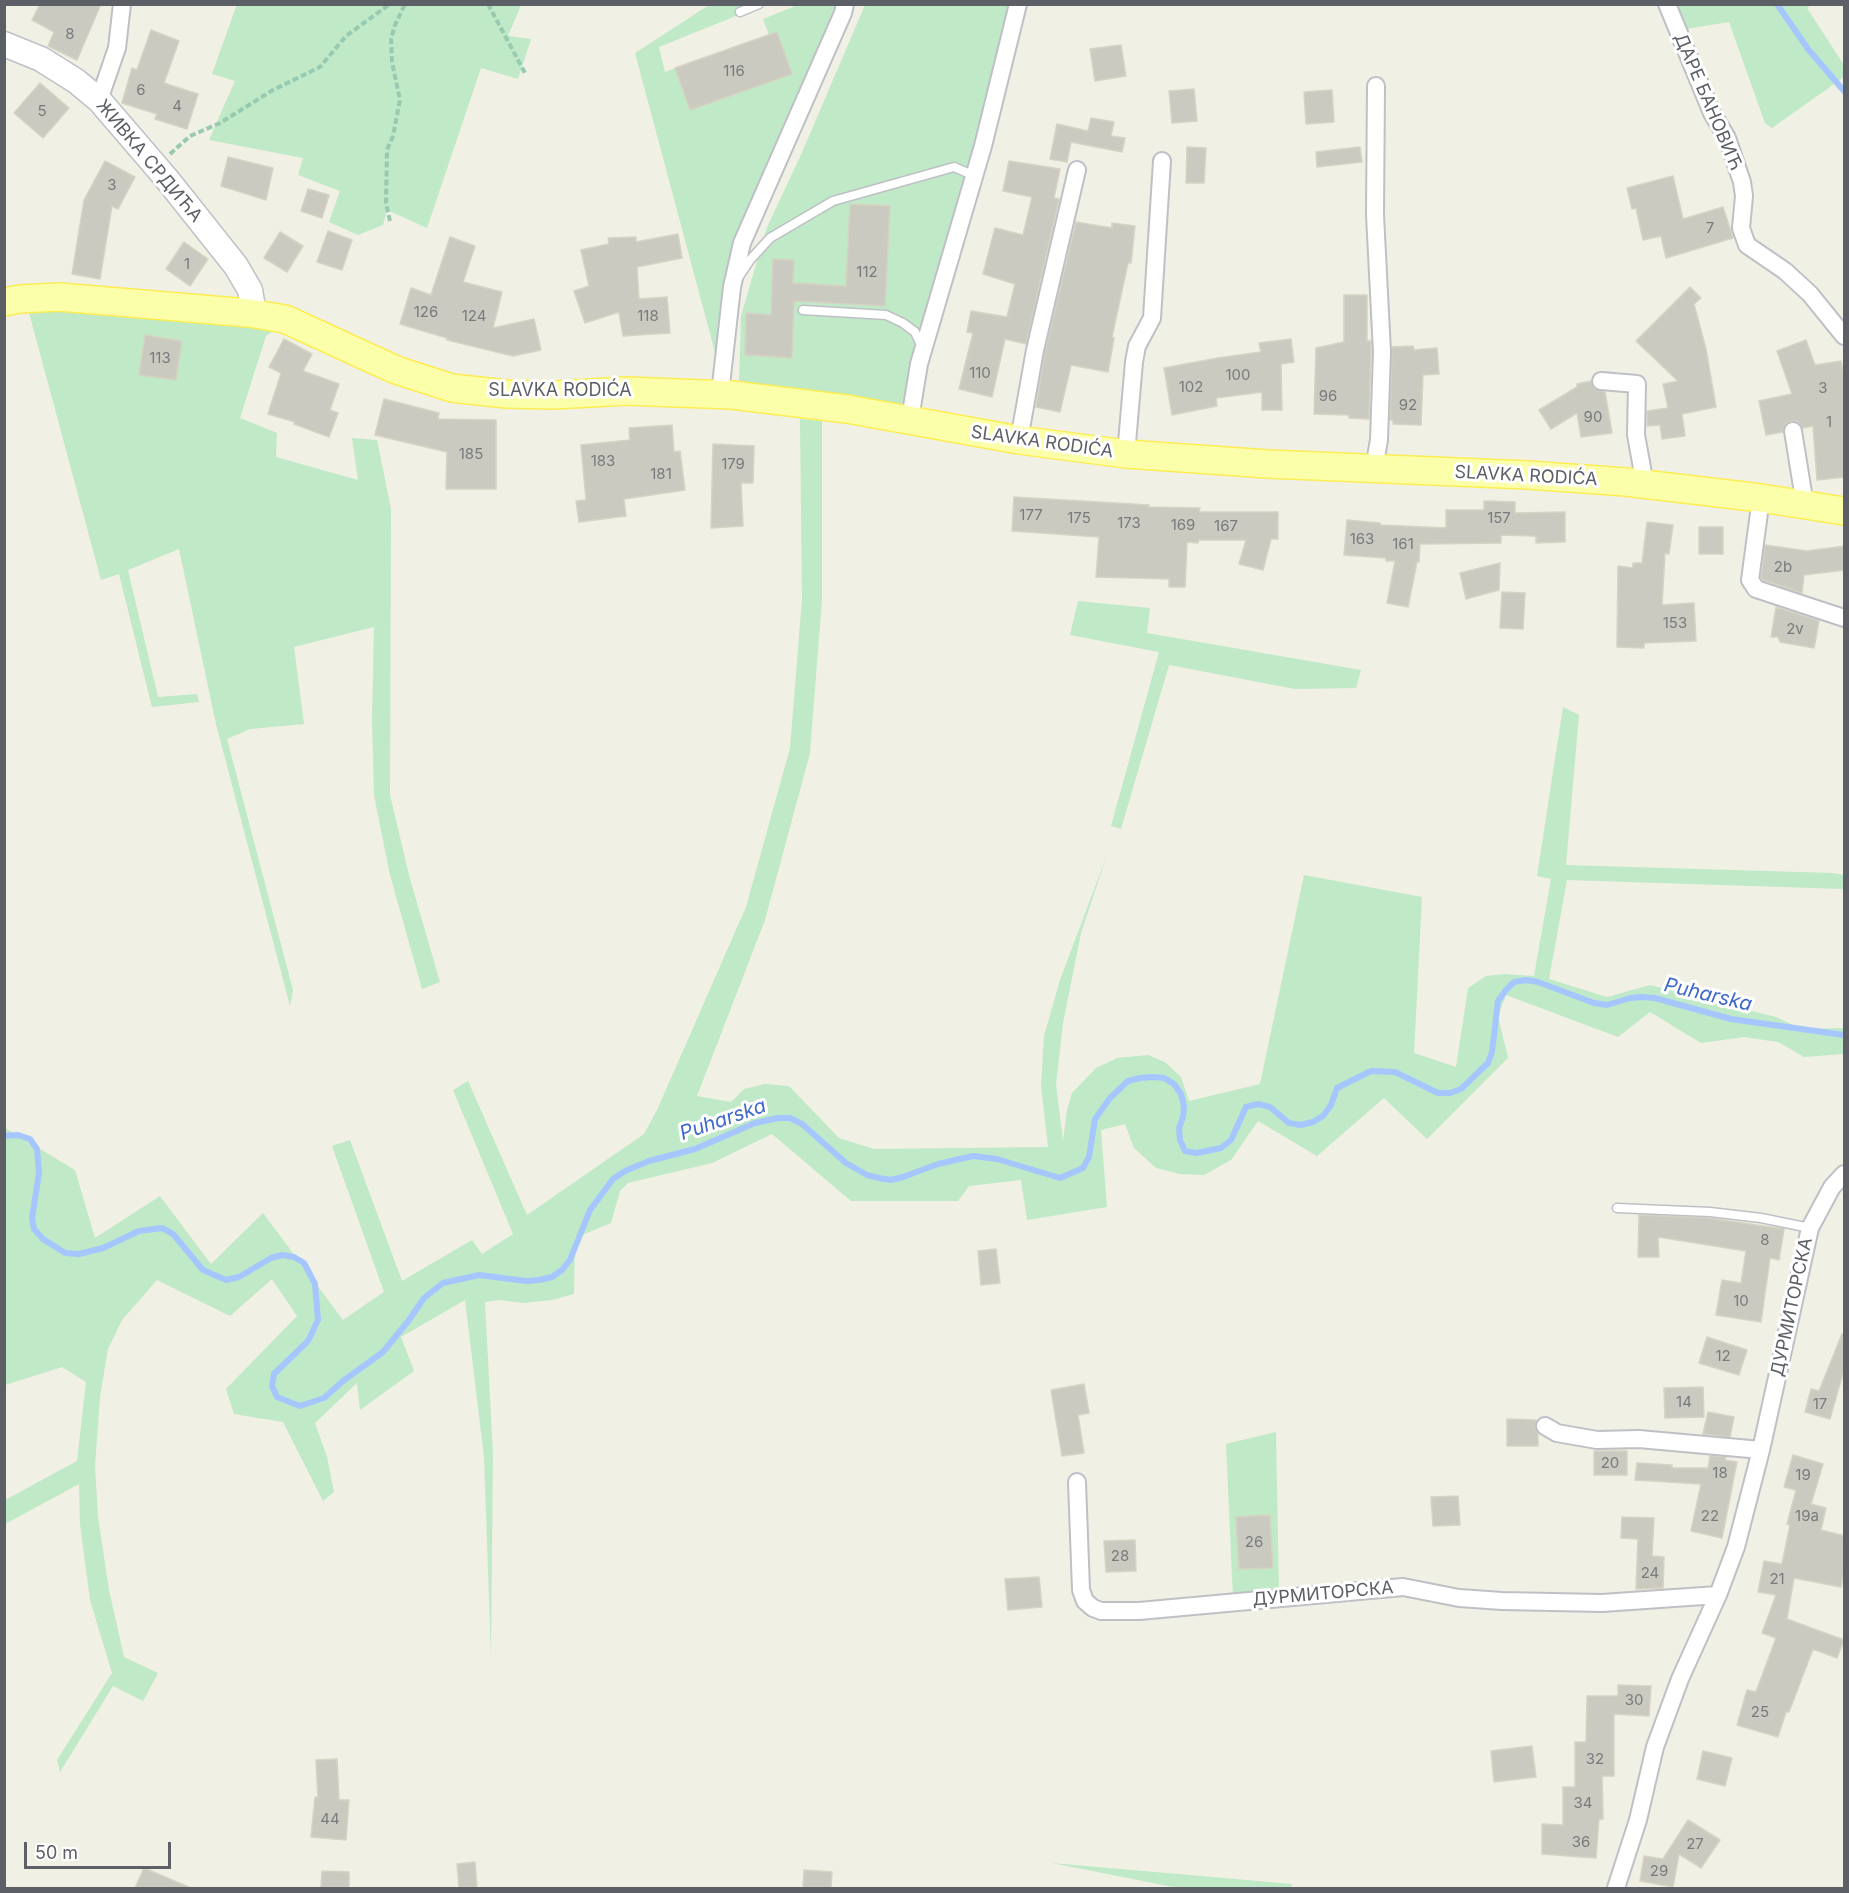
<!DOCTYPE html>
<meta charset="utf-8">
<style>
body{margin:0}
#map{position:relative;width:1849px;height:1893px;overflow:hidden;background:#f0f0e4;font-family:Inter,sans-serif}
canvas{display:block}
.frame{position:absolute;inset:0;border:6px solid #5c5f66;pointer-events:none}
.scale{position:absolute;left:24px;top:1842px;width:147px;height:27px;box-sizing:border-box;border:3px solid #5c5f66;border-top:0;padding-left:8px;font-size:18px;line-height:21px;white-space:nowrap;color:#5c5f66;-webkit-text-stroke:4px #fff;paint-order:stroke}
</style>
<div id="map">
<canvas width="1849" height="1893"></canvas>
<div class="frame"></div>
<div class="scale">50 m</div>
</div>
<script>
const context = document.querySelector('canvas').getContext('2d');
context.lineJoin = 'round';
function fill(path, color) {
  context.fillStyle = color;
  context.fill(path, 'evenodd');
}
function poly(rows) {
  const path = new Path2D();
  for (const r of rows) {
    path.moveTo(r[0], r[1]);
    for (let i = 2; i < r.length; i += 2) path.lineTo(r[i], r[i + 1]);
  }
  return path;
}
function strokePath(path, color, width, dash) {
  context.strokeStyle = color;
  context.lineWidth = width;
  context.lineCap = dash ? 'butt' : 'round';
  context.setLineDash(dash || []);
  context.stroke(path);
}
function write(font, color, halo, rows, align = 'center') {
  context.font = font + ' Inter,sans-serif';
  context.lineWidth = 6;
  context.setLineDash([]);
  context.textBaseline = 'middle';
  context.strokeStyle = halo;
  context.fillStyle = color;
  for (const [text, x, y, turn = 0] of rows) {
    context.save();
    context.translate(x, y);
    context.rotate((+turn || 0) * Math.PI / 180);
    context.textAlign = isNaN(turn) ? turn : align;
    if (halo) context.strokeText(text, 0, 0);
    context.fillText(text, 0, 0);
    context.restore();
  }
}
fill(poly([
 [237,4,521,5,508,36,531,39,518,79,481,68,427,228,387,210,383,225,358,235,329,222,340,191,298,175,303,158,209,140,235,81,212,74],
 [709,5,763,5,659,47,665,72,675,68,690,110,792,74,777,32,769,35,763,19,798,5,838,5,736,246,720,371,635,53],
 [865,5,1012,5,911,405,739,381,741,316,767,227,800,157],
 [1670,5,1811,5,1807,8,1844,65,1844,77,1772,128,1765,123,1729,22,1680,30],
 [28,309,82,311,278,327,266,336,240,418,277,433,276,457,358,480,352,438,377,440,391,509,390,795,410,879,440,982,422,989,390,875,374,795,372,720,374,627,294,647,304,724,250,729,227,739,293,990,290,1006,216,724,179,549,128,570,158,697,197,694,199,702,152,707,119,574,101,580],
 [800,419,822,421,822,599,810,753,765,920,697,1096,731,1102,744,1089,765,1084,789,1086,839,1138,874,1149,1048,1147,1041,1086,1044,1036,1060,980,1107,855,1081,933,1063,1023,1056,1084,1063,1141,1067,1110,1072,1093,1096,1068,1117,1058,1148,1055,1165,1062,1181,1077,1189,1101,1260,1084,1304,875,1422,897,1414,1053,1456,1067,1468,988,1486,976,1504,974,1534,976,1551,879,1537,876,1563,707,1579,715,1566,865,1832,873,1844,875,1844,889,1567,880,1549,979,1607,997,1650,985,1776,1017,1802,1029,1844,1028,1844,1054,1804,1057,1778,1042,1744,1037,1701,1043,1650,1012,1618,1037,1506,995,1498,1016,1508,1058,1427,1139,1384,1098,1317,1156,1258,1121,1231,1160,1204,1175,1180,1174,1156,1168,1134,1148,1125,1124,1101,1130,1107,1207,1027,1220,1021,1180,969,1186,958,1201,851,1201,772,1134,712,1163,628,1183,620,1191,611,1223,575,1238,574,1294,552,1300,523,1303,499,1300,485,1302,493,1454,491,1655,484,1457,465,1300,401,1337,414,1371,360,1410,357,1383,315,1423,327,1457,334,1492,323,1501,283,1422,234,1414,226,1389,297,1316,272,1279,230,1316,157,1280,122,1320,108,1349,100,1397,95,1466,98,1517,109,1590,124,1657,158,1673,143,1701,113,1686,60,1772,57,1760,112,1673,90,1600,80,1524,79,1484,5,1524,5,1500,77,1461,86,1382,62,1367,5,1385,5,1128,75,1170,95,1238,160,1196,211,1264,263,1213,343,1320,384,1292,332,1146,350,1140,402,1281,472,1240,482,1254,513,1234,453,1090,468,1081,527,1215,644,1134,657,1110,746,907,790,748,802,599],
 [1078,601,1150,608,1147,633,1361,670,1356,688,1295,689,1169,665,1121,829,1111,826,1159,652,1070,635],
 [1276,1432,1279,1593,1233,1597,1226,1444],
 [1052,1863,1292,1884,1291,1888,1178,1888]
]), '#bfe9c7');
strokePath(poly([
 [1777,4,1808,49,1844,91],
 [4,1136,18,1135,30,1139,37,1149,39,1173,32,1218,34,1229,43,1239,65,1253,79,1254,103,1248,139,1231,162,1228,173,1234,203,1270,226,1280,239,1277,271,1258,282,1255,294,1257,304,1263,315,1284,318,1320,308,1341,274,1374,272,1386,277,1397,300,1406,324,1398,343,1381,383,1352,409,1320,424,1298,443,1283,479,1275,526,1281,539,1280,552,1277,562,1270,570,1260,590,1210,613,1179,625,1171,649,1161,695,1149,755,1123,778,1118,790,1118,802,1124,846,1163,867,1175,879,1178,891,1180,903,1177,938,1164,973,1156,997,1159,1060,1178,1083,1168,1089,1157,1095,1119,1110,1098,1128,1081,1140,1078,1153,1077,1164,1078,1174,1084,1181,1094,1184,1106,1183,1117,1179,1128,1180,1140,1185,1151,1197,1153,1221,1148,1231,1140,1246,1107,1258,1104,1270,1107,1289,1123,1300,1125,1313,1122,1323,1116,1331,1105,1337,1088,1371,1071,1395,1072,1438,1093,1450,1093,1461,1089,1488,1063,1492,1052,1498,1001,1506,990,1514,982,1526,980,1538,982,1594,1003,1607,1005,1630,998,1641,997,1655,998,1731,1019,1844,1035]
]), '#a5c6ff', 6);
const building = poly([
 [40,4,101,4,77,60,48,46,54,32,32,20,40,4],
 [151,30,179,41,164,83,198,94,187,129,155,119,157,114,122,103,132,68,137,70,151,30],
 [777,32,792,74,690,110,675,68,777,32],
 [1121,45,1126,76,1095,81,1090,49,1121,45],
 [40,83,69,108,43,138,14,113,40,83],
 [1194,89,1197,121,1172,123,1169,91,1194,89],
 [1332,90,1334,122,1306,124,1304,92,1332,90],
 [1091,118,1114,122,1111,136,1125,138,1122,152,1071,142,1067,162,1050,159,1057,124,1088,131,1091,118],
 [1187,147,1206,148,1204,183,1186,183,1187,147],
 [1360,147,1362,162,1317,167,1316,152,1360,147],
 [228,157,273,168,266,200,221,186,228,157],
 [105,161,135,177,118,209,112,206,100,279,72,274,84,200,105,161],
 [1009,161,1060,169,1054,198,1059,199,1026,344,1005,339,992,397,959,389,973,333,967,332,971,311,1007,317,1015,284,983,274,995,228,1023,235,1032,197,1003,191,1009,161],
 [1673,176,1683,219,1723,207,1733,238,1666,258,1661,236,1643,240,1636,208,1632,209,1627,188,1673,176],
 [308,189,329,195,322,218,301,211,308,189],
 [850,204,890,206,885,306,794,301,792,358,745,355,746,313,771,315,773,259,794,260,793,283,846,286,850,204],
 [1076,222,1112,228,1112,223,1135,226,1131,263,1128,263,1112,337,1114,338,1108,372,1071,365,1060,412,1036,407,1045,352,1076,222],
 [328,231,352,240,342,270,317,262,328,231],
 [280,232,303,246,287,272,264,258,280,232],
 [678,234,682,258,637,267,639,299,667,297,670,333,623,336,619,312,585,323,574,291,589,286,581,250,609,244,608,238,636,237,636,242,678,234],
 [450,237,475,246,463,282,502,292,493,328,534,319,541,350,513,356,447,340,447,338,400,324,411,288,431,295,450,237],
 [184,242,208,259,190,286,166,269,184,242],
 [1690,287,1701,298,1694,304,1706,349,1716,407,1682,414,1685,436,1662,439,1660,425,1647,426,1647,411,1668,408,1663,384,1678,381,1636,341,1690,287],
 [1344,295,1367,295,1367,341,1371,341,1371,352,1369,419,1349,418,1349,415,1314,414,1316,348,1344,342,1344,295],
 [145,335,182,341,176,380,139,375,145,335],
 [284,339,312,354,303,371,339,384,330,410,338,413,329,437,294,424,295,422,268,414,281,373,269,367,284,339],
 [1291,339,1294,362,1281,364,1282,410,1262,410,1262,392,1216,398,1217,406,1172,415,1164,368,1218,358,1261,352,1259,343,1291,339],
 [1806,340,1815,365,1841,361,1845,381,1845,477,1817,480,1813,426,1803,428,1797,421,1791,421,1786,423,1783,432,1766,435,1759,401,1792,394,1777,351,1806,340],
 [1413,346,1414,350,1437,348,1439,374,1423,375,1421,425,1393,424,1393,420,1390,420,1392,347,1413,346],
 [1591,381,1595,389,1605,392,1612,433,1581,437,1577,413,1551,429,1539,410,1577,387,1577,384,1591,381],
 [384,399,439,413,438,419,496,420,496,489,446,489,447,452,375,435,384,399],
 [672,425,674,452,680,451,685,490,624,499,626,516,579,522,576,501,586,500,581,445,630,440,629,428,672,425],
 [713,444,754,446,753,483,741,483,743,526,711,528,713,444],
 [1014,497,1149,505,1148,507,1200,508,1199,512,1278,512,1278,539,1271,539,1263,570,1239,564,1246,540,1199,540,1198,543,1187,542,1185,587,1169,587,1169,579,1096,577,1099,537,1012,531,1014,497],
 [1484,501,1515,502,1515,513,1565,512,1565,542,1536,543,1536,536,1501,535,1501,543,1420,544,1419,562,1417,562,1408,607,1387,603,1395,561,1386,561,1386,558,1344,555,1347,520,1380,523,1380,525,1446,528,1446,510,1484,510,1484,501],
 [1647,522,1673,525,1669,554,1665,553,1662,605,1694,603,1696,641,1644,643,1644,648,1617,647,1618,566,1633,568,1633,563,1642,563,1647,522],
 [1699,527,1723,527,1723,554,1699,554,1699,527],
 [1765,545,1807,551,1845,546,1845,570,1804,575,1802,593,1763,580,1761,577,1765,545],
 [1500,563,1499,590,1466,599,1460,573,1500,563],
 [1502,592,1525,593,1523,629,1500,628,1502,592],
 [1776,607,1819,621,1814,648,1780,642,1778,637,1771,637,1776,607],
 [1639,1215,1709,1218,1784,1229,1779,1260,1770,1258,1761,1322,1716,1315,1722,1280,1741,1283,1746,1251,1658,1237,1659,1257,1638,1257,1639,1215],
 [996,1249,1000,1283,981,1285,978,1251,996,1249],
 [1842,1334,1845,1335,1845,1366,1830,1419,1805,1412,1811,1389,1819,1391,1842,1334],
 [1707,1337,1747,1350,1739,1375,1699,1363,1707,1337],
 [1084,1384,1089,1413,1078,1415,1084,1453,1062,1456,1051,1390,1084,1384],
 [1703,1387,1704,1417,1665,1418,1664,1388,1703,1387],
 [1708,1412,1734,1417,1730,1437,1703,1434,1708,1412],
 [1507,1419,1536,1420,1535,1427,1538,1434,1538,1446,1507,1446,1507,1419],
 [1594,1451,1627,1451,1627,1475,1594,1475,1594,1451],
 [1793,1455,1823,1464,1811,1504,1826,1508,1821,1530,1845,1536,1845,1566,1841,1587,1794,1578,1787,1619,1844,1640,1837,1658,1813,1649,1789,1712,1786,1712,1778,1737,1737,1725,1747,1690,1756,1692,1776,1638,1762,1633,1776,1595,1758,1592,1764,1561,1782,1564,1790,1525,1787,1524,1796,1490,1784,1487,1793,1455],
 [1710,1456,1726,1457,1725,1460,1737,1462,1722,1538,1691,1531,1701,1484,1635,1480,1637,1463,1672,1465,1672,1468,1708,1468,1710,1456],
 [1458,1496,1460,1525,1433,1526,1431,1497,1458,1496],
 [1270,1515,1273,1568,1239,1569,1236,1517,1270,1515],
 [1622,1517,1654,1518,1652,1556,1664,1557,1663,1588,1636,1589,1638,1539,1621,1538,1622,1517],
 [1135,1540,1136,1571,1106,1572,1104,1541,1135,1540],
 [1039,1577,1042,1607,1008,1610,1005,1579,1039,1577],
 [1618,1685,1651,1686,1649,1716,1614,1714,1614,1776,1602,1776,1603,1819,1599,1819,1596,1858,1542,1854,1542,1824,1563,1825,1563,1787,1575,1787,1575,1742,1586,1742,1587,1696,1618,1696,1618,1685],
 [1532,1746,1536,1777,1494,1782,1491,1751,1532,1746],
 [1703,1751,1732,1758,1725,1786,1697,1779,1703,1751],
 [337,1759,339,1800,349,1800,346,1840,311,1837,315,1797,318,1798,316,1760,337,1759],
 [1688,1820,1720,1840,1701,1868,1679,1854,1673,1887,1640,1881,1644,1856,1663,1859,1688,1820],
 [475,1862,477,1888,459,1888,457,1864,475,1862],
 [144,1868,191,1888,135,1888,144,1868],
 [804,1870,832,1872,831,1888,803,1888,804,1870],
 [322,1871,349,1872,349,1888,321,1888,322,1871]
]);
fill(building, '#cbcac1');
strokePath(building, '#d5d3c2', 1.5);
const service = poly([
 [740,12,759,4],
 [738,278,750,260,770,238,833,201,954,167,975,176],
 [803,310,886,315,903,323,915,332,922,347],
 [1617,1208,1710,1212,1761,1218,1810,1228]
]);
const minor = poly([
 [1667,4,1712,113,1727,138,1742,182,1744,196,1741,228,1747,245,1785,271,1810,294,1844,336],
 [99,100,117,48,122,4],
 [1601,381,1637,384,1636,435,1645,484],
 [720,394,732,287,742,243,843,13,845,4],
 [910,419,919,364,983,146,1018,4],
 [1793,431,1805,505],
 [1019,440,1035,350,1077,170],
 [1126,454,1134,362,1137,346,1152,318,1162,161],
 [1374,468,1379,440,1382,352,1375,215,1376,86],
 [1761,498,1750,580,1756,589,1844,618],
 [1545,1426,1557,1433,1597,1440,1639,1439,1761,1450],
 [1077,1482,1081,1590,1085,1601,1093,1608,1101,1611,1139,1611,1403,1587,1459,1598,1502,1601,1602,1603,1718,1595],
 [1616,1888,1638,1820,1655,1747,1680,1679,1718,1595,1736,1547,1761,1450,1810,1228,1832,1187,1844,1174]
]);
const secondary = poly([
 [4,44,41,59,76,81,99,100,166,178,236,266,250,290,254,314]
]);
const primary = poly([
 [4,302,20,299,59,297,249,313,285,319,396,370,452,388,506,394,554,395,626,391,732,395,847,409,1019,440,1126,454,1268,464,1528,475,1626,482,1761,498,1844,511]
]);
strokePath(service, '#bec0c6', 11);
strokePath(minor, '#bec0c6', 20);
strokePath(secondary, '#bfc1c8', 27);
strokePath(primary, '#fced52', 30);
strokePath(poly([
 [488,4,526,75],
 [170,154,190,136,220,123,273,90,320,67,346,36,390,4],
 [390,221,386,203,387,150,393,136,400,100,392,62,391,39,395,25,405,4]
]), '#97cab0', 4, [6, 3]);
strokePath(service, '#fff', 8);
strokePath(minor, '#fff', 16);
strokePath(secondary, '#fff', 24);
strokePath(primary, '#fcffaa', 27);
write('15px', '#787a7d', null, [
 ["8",70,34],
 ["116",734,71],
 ["6",141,90],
 ["4",177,106],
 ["5",42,111],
 ["3",112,185],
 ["7",1710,228],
 ["1",187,264],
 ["112",867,272],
 ["126",426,312],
 ["124",474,316],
 ["118",648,316],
 ["113",160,358],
 ["110",980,373],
 ["100",1238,375],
 ["102",1191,387],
 ["3",1823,388],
 ["96",1328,396],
 ["92",1408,405],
 ["90",1593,417],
 ["1",1829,422],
 ["185",471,454],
 ["183",603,461],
 ["179",733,464],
 ["181",661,474],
 ["177",1031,515],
 ["175",1079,518],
 ["157",1499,518],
 ["173",1129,523],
 ["169",1183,525],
 ["167",1226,526],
 ["163",1362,539],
 ["161",1403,544],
 ["2b",1783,567],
 ["153",1675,623],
 ["2v",1795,629],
 ["8",1765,1240],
 ["10",1741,1301],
 ["12",1723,1356],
 ["14",1684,1402],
 ["17",1820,1404],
 ["20",1610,1463],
 ["18",1720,1473],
 ["19",1803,1475],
 ["22",1710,1516],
 ["19а",1807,1516],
 ["26",1254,1542],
 ["28",1120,1556],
 ["24",1650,1573],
 ["21",1777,1579],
 ["30",1634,1700],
 ["25",1760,1712],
 ["32",1595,1759],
 ["34",1583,1803],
 ["44",330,1819],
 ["36",1581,1842],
 ["27",1695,1844],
 ["29",1659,1871]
]);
write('18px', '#5c5f66', '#fff', [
 ["ДАРЕ БАНОВИЋ",1708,102,67],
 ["ЖИВКА СРДИЋА",149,161,50],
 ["SLAVKA RODIĆA",560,391],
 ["SLAVKA RODIĆA",1042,442,8],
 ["SLAVKA RODIĆA",1526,476,3],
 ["ДУРМИТОРСКА",1792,1307,-78],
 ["ДУРМИТОРСКА",1323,1594,-5]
]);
write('italic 20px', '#3e68cc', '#fff', [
 ["Puharska",1708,995,13],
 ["Puharska",723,1120,-19]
]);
</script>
